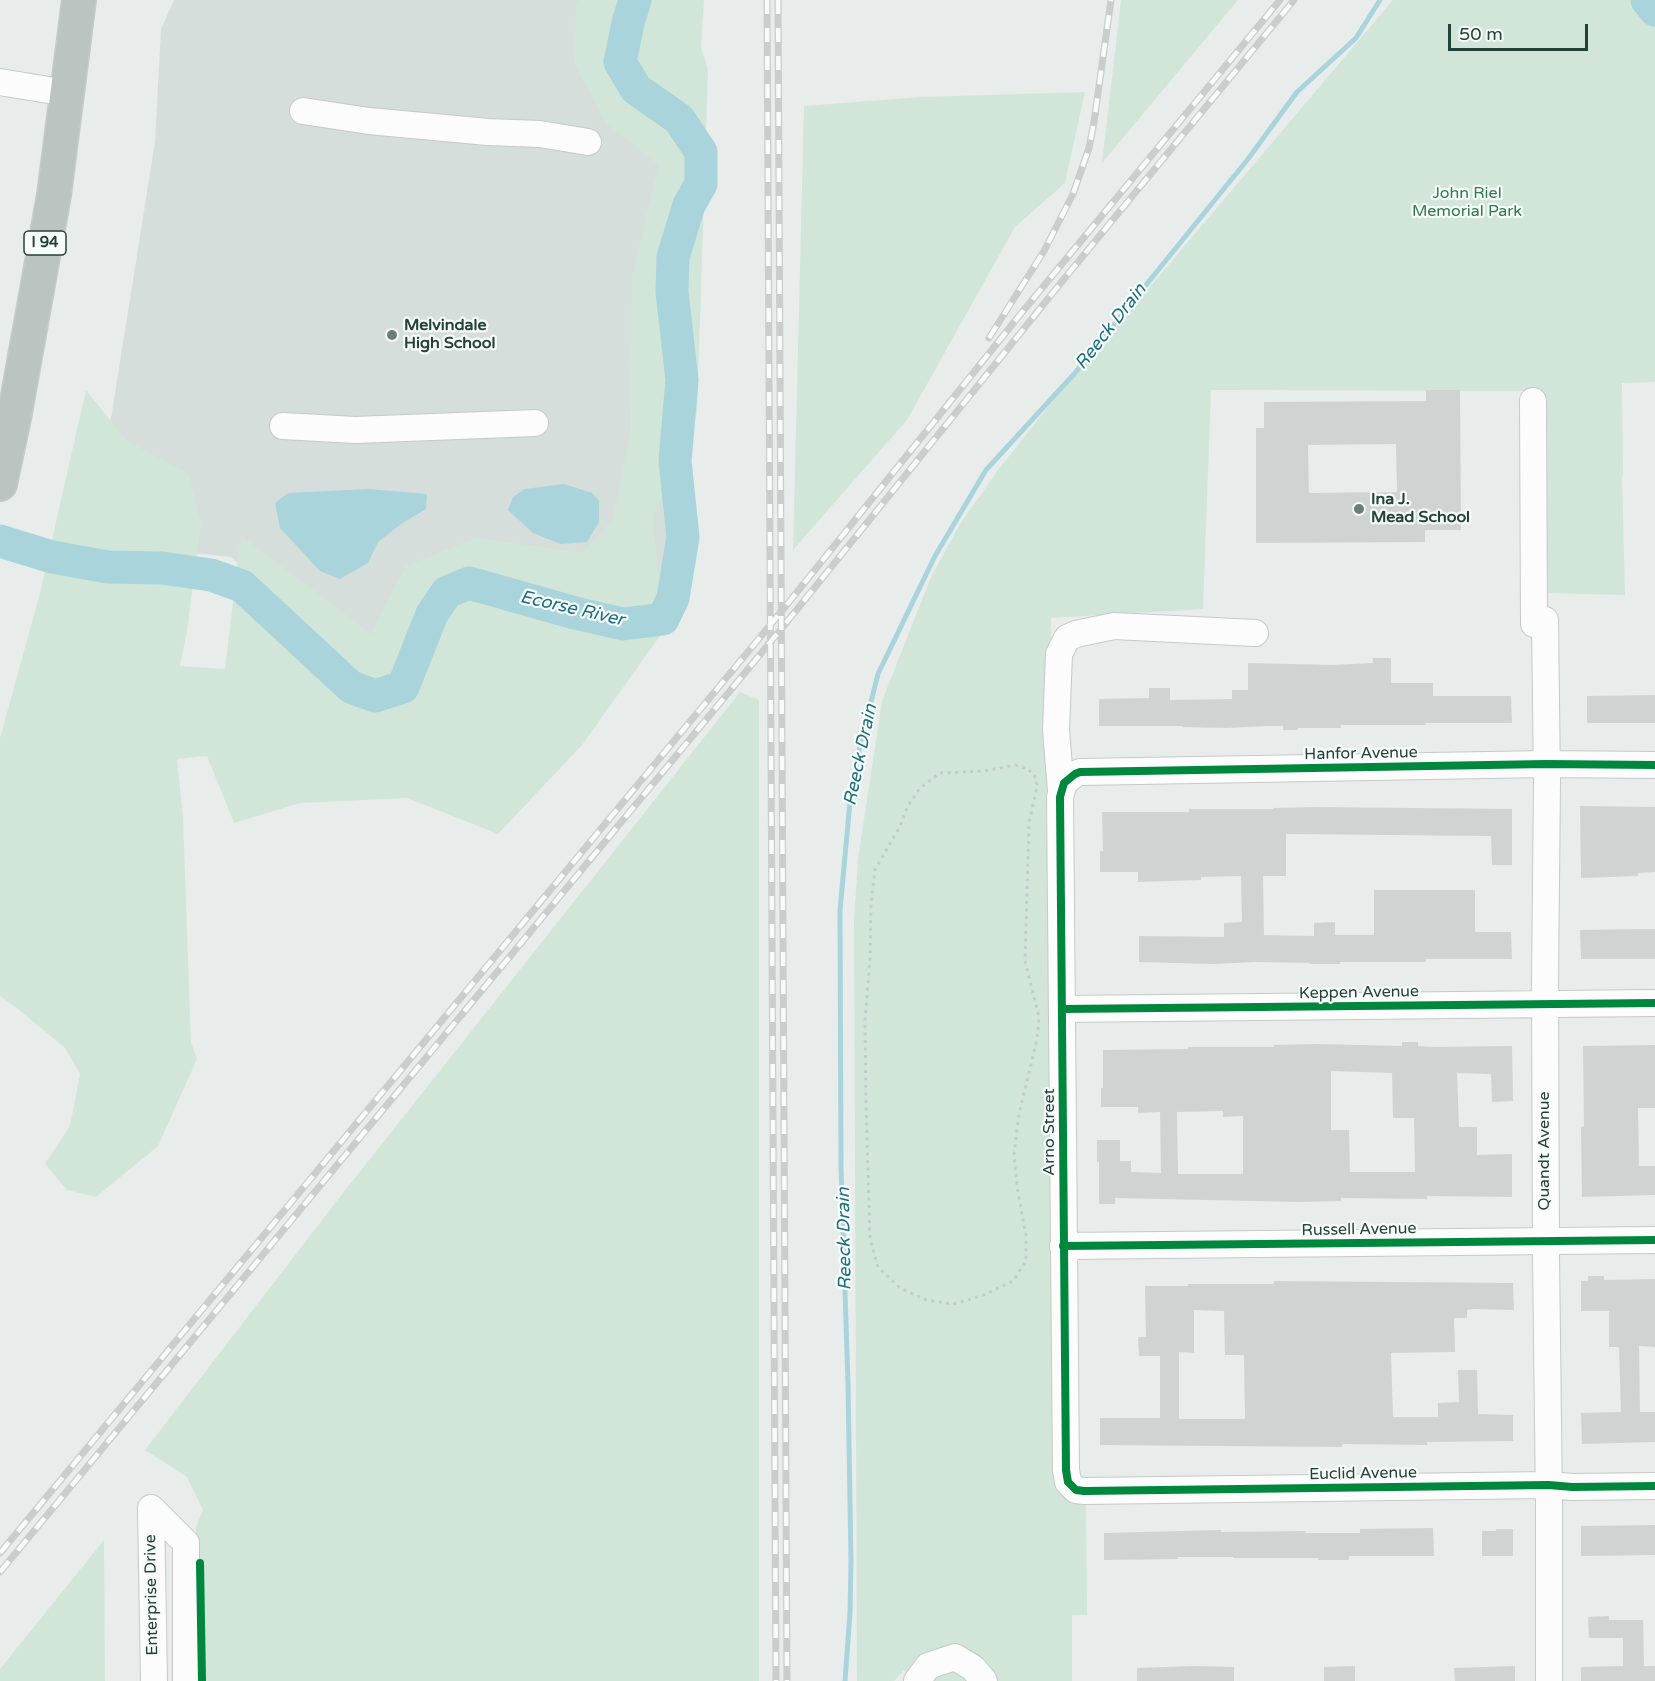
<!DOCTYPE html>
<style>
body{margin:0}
#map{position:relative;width:1655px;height:1681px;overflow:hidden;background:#e8edeb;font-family:"Varela Round",sans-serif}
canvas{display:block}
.scale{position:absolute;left:1448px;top:24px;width:140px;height:27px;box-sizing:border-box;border:3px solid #24423a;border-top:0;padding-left:8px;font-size:18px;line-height:21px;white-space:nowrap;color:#24423a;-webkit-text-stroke:4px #f7fbf9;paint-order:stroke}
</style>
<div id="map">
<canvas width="1655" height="1681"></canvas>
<div class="scale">50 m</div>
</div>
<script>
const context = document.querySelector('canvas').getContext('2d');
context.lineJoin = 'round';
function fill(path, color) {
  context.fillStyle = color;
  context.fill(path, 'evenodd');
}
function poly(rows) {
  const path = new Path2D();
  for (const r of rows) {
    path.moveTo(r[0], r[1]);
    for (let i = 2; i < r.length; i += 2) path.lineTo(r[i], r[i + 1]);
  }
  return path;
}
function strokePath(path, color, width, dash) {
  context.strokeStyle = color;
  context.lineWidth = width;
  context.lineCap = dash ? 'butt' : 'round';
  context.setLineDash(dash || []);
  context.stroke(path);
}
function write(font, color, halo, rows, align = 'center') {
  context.font = font + ' "Varela Round",sans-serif';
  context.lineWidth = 4.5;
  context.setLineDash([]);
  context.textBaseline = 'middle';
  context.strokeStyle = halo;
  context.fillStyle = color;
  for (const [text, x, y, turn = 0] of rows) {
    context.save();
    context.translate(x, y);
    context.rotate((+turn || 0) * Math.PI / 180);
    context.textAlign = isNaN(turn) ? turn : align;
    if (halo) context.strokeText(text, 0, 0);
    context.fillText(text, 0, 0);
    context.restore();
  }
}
fill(poly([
 [174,0,605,0,677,159,657,459,670,536,653,603,338,659,231,557,150,549,102,475,155,142,161,29]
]), '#d6dedb');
fill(poly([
 [578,0,704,0,701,47,708,69,697,414,681,464,652,516,665,629,582,745,498,834,407,798,300,803,234,823,207,756,177,759,183,817,191,1042,197,1059,158,1146,96,1197,67,1190,45,1164,70,1126,80,1074,65,1048,17,1008,0,996,0,738,39,597,86,390,127,441,189,474,201,523,187,631,180,666,225,669,241,536,371,634,406,566,476,538,582,553,613,520,631,429,632,276,659,165,607,124,575,65,576,4],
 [1121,0,1238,0,1102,163],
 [1393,0,1655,0,1655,382,1622,383,1623,475,1622,475,1625,595,1546,593,1540,391,1211,390,1203,609,1051,618,1054,1472,1086,1503,1087,1615,1072,1615,1072,1681,916,1681,904,1670,894,1681,857,1681,854,920,858,859,882,701,931,577,960,524,998,470,1048,407],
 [1085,92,1065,183,1015,227,907,420,793,550,804,106,921,97],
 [740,692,759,700,759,1681,195,1681,196,1527,203,1510,187,1477,145,1450,339,1198],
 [104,1540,105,1681,0,1681,0,1669]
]), '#d1e6d8');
fill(poly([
 [564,484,592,493,599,501,599,522,587,542,561,544,533,533,508,510,513,497,525,489],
 [368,489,427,494,426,509,401,524,378,542,368,563,340,579,320,571,280,528,275,503,288,493]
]), '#a9d4db');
strokePath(poly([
 [845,1681,850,1613,851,1561,848,1384,841,1167,840,910,851,791,861,741,878,674,935,556,986,470,1074,374,1248,159,1297,92,1356,38,1380,0]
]), '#a9d4db', 5);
strokePath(poly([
 [1647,0,1655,10],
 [0,541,52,557,108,567,162,568,211,575,242,586,351,687,375,696,403,687,432,614,447,592,469,583,575,613,623,624,663,619,673,598,683,537,675,461,682,380,672,292,673,257,689,205,701,184,701,152,679,119,636,89,620,62,628,23,635,0]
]), '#a9d4db', 33);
fill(poly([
 [1426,390,1460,390,1461,530,1425,530,1425,542,1256,543,1256,428,1264,428,1264,402,1426,401],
 [1396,444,1397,492,1309,493,1308,445],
 [1373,658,1391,658,1391,683,1433,683,1433,696,1511,696,1512,723,1425,723,1426,725,1341,725,1341,728,1298,728,1298,730,1283,730,1283,726,1267,726,1226,728,1182,727,1182,726,1099,726,1099,699,1149,698,1149,688,1170,688,1170,700,1232,699,1232,690,1248,690,1248,663,1333,665,1373,663],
 [1655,695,1655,723,1587,723,1587,696],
 [1580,806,1655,807,1655,872,1638,873,1638,876,1581,878],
 [1316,807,1512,809,1512,865,1492,865,1491,836,1286,834,1286,876,1263,876,1264,935,1314,936,1314,923,1335,922,1335,935,1374,935,1374,890,1475,890,1475,932,1511,932,1512,959,1426,959,1426,962,1340,962,1340,964,1310,964,1310,963,1256,962,1213,964,1139,962,1139,936,1224,937,1224,923,1242,922,1241,876,1201,877,1201,880,1138,882,1138,872,1100,872,1100,851,1103,851,1102,812,1189,812,1189,809,1273,809,1273,808],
 [1639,929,1655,929,1655,959,1581,959,1580,930],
 [1402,1042,1418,1042,1418,1046,1433,1047,1512,1046,1513,1101,1492,1102,1491,1074,1457,1073,1459,1127,1477,1127,1477,1155,1512,1154,1512,1197,1427,1196,1427,1199,1341,1198,1341,1201,1299,1202,1115,1198,1115,1204,1099,1204,1099,1162,1097,1162,1097,1140,1120,1140,1120,1161,1131,1161,1131,1172,1161,1173,1160,1112,1138,1113,1138,1107,1101,1107,1101,1088,1103,1088,1103,1050,1188,1049,1188,1047,1274,1047,1274,1045,1317,1044,1402,1046],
 [1331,1071,1392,1073,1393,1118,1414,1118,1415,1172,1350,1172,1349,1130,1331,1130],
 [1223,1111,1223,1117,1243,1116,1243,1174,1178,1174,1177,1112],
 [1655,1045,1655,1108,1638,1108,1639,1166,1655,1166,1655,1195,1582,1197,1581,1127,1584,1126,1583,1046],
 [1588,1276,1604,1276,1604,1280,1655,1279,1655,1347,1639,1346,1640,1412,1655,1412,1655,1442,1582,1444,1581,1413,1621,1412,1619,1347,1609,1347,1609,1311,1581,1311,1581,1281,1588,1281],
 [1274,1281,1513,1283,1514,1310,1474,1309,1467,1310,1467,1318,1454,1318,1455,1352,1391,1353,1393,1417,1438,1417,1438,1403,1459,1402,1458,1370,1477,1370,1478,1414,1513,1415,1513,1441,1427,1442,1427,1445,1342,1444,1342,1447,1100,1445,1100,1418,1160,1418,1160,1356,1139,1356,1138,1337,1146,1337,1145,1286,1188,1286,1188,1284,1274,1284],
 [1194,1310,1224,1311,1225,1355,1244,1355,1245,1419,1179,1419,1179,1352,1194,1353],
 [1655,1525,1655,1555,1581,1556,1581,1526],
 [1433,1528,1434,1556,1349,1556,1349,1560,1318,1560,1318,1558,1233,1558,1233,1557,1178,1557,1178,1559,1104,1560,1104,1533,1221,1530,1221,1532,1305,1531,1306,1533,1360,1533,1360,1529],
 [1496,1529,1513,1529,1513,1556,1482,1556,1482,1531,1496,1531],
 [1609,1616,1609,1620,1643,1620,1644,1666,1655,1666,1655,1681,1581,1681,1581,1667,1623,1666,1623,1638,1589,1638,1588,1617],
 [1194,1666,1234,1667,1234,1681,1137,1681,1137,1668],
 [1355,1666,1355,1681,1324,1681,1324,1667],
 [1515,1666,1515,1681,1455,1681,1454,1668]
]), '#cfd4d2');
const minor = poly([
 [0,82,67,93],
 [303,111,369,121,488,132,540,134,588,142],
 [1533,401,1534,624],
 [283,426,355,430,535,423],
 [1545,620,1547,782,1545,982,1546,1255,1549,1505,1549,1681],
 [1655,765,1546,764,1080,772,1075,774,1064,783,1060,797,1066,1470,1068,1482,1076,1490,1084,1491,1549,1485,1572,1487,1655,1486],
 [1061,791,1056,730,1059,654,1067,638,1076,634,1114,626,1255,633],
 [1062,1009,1655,1003],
 [1063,1246,1655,1240],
 [151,1508,186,1543,186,1681],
 [151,1508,154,1681],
 [917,1681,928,1666,955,1657,973,1668,984,1681]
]);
const highway = poly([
 [0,484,14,418,54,195,79,0]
]);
strokePath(minor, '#c5cac8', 28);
strokePath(highway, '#c3ccc9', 36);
strokePath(poly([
 [1015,765,1028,769,1037,779,1036,792,1029,822,1025,961,1039,1017,1037,1039,1019,1114,1014,1154,1017,1187,1026,1236,1026,1261,1013,1281,984,1295,953,1304,926,1300,900,1288,878,1267,870,1239,866,1103,865,1021,870,959,871,902,875,870,900,826,908,806,920,788,940,773,984,771,1015,765]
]), '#c3ccca', 3, [3, 4.5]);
strokePath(minor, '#fcfcfc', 26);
strokePath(highway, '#bcc4c2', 33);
const rail = poly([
 [767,0,776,1681],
 [778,0,787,1681],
 [989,338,1044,251,1073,194,1089,148,1094,122,1111,0],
 [0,1553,781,612,1019,316,1280,0],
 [0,1572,782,628,1064,279,1294,0]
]);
strokePath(rail, '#c9cdcc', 7);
strokePath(rail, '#f7fbf9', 4.5, [14]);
strokePath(poly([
 [1655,765,1546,764,1080,772,1075,774,1064,783,1060,797,1066,1470,1068,1482,1076,1490,1084,1491,1549,1485,1572,1487,1655,1486],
 [1062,1009,1655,1003],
 [1063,1246,1655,1240],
 [200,1563,202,1681]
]), '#00873e', 8);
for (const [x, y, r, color] of [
 [392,335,6,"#697e78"],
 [1359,509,6,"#697e78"]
]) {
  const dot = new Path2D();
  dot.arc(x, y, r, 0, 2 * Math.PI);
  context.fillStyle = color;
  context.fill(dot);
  strokePath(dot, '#f7fbf9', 2);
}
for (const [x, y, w] of [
 [45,243,42]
]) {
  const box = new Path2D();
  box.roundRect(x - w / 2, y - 12, w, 24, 4.5);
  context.fillStyle = '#f7fbf9';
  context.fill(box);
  strokePath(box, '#24423a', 1.5);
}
write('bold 15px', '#24423a', null, [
 ["I 94",45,243]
]);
write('16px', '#2d7a4b', '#f7fbf9', [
 ["John Riel",1467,194],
 ["Memorial Park",1467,212]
]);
write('bold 16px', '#24423a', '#f7fbf9', [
 ["Melvindale",404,326],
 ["High School",404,344],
 ["Ina J.",1371,500],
 ["Mead School",1371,518]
], 'left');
write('16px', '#24423a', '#f7fbf9', [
 ["Hanfor Avenue",1361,754,-1],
 ["Keppen Avenue",1359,993,-1],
 ["Arno Street",1050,1132,-90],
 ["Quandt Avenue",1545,1151,-90],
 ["Russell Avenue",1359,1230,-1],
 ["Euclid Avenue",1363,1474,-1],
 ["Enterprise Drive",152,1595,-91]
]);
write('italic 18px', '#1c6f80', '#f7fbf9', [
 ["Reeck Drain",1111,327,-52],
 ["Ecorse River",572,609,13],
 ["Reeck Drain",861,755,-78],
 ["Reeck Drain",845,1239,-91]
]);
</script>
